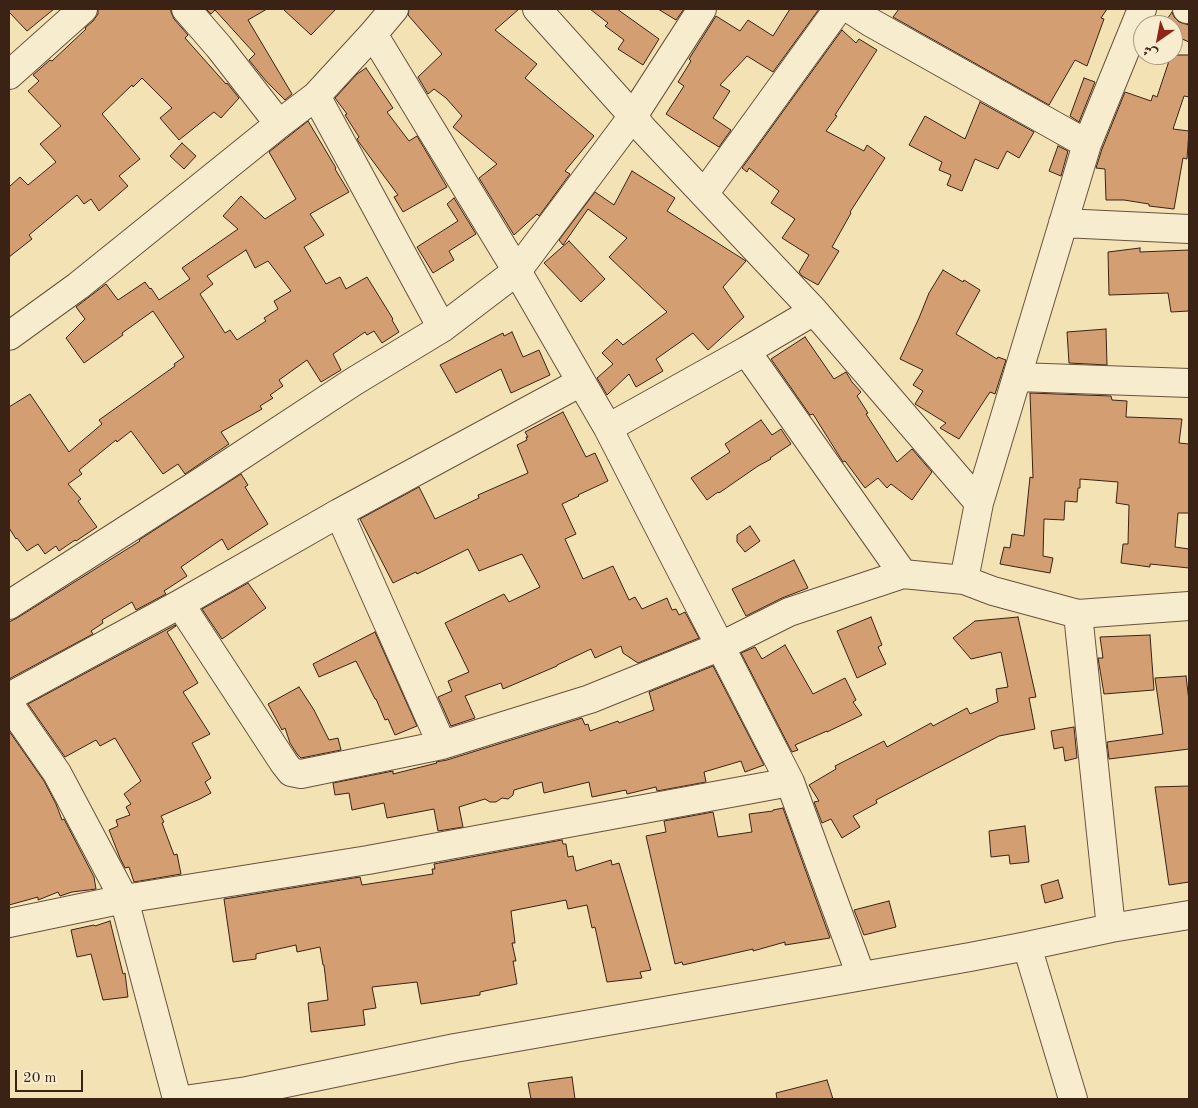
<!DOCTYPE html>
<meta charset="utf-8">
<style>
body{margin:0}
#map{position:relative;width:1198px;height:1108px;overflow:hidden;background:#f3e2b4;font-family:"Old Standard TT",Amiri,serif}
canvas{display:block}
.frame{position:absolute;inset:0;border:10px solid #3a2215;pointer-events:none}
.north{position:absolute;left:1133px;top:15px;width:50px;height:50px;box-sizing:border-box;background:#f7ecce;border:1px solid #ab9b84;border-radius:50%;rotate:213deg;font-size:14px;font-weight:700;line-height:20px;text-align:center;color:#3a2215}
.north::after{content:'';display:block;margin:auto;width:18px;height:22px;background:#8f2418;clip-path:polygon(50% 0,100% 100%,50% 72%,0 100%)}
.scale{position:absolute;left:15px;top:1070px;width:68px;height:22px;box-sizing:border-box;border:2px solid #3a2215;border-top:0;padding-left:6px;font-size:15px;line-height:18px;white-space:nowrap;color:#3a2215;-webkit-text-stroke:4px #f7ecce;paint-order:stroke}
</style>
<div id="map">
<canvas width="1198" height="1108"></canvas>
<div class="frame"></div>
<div class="north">ش</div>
<div class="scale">20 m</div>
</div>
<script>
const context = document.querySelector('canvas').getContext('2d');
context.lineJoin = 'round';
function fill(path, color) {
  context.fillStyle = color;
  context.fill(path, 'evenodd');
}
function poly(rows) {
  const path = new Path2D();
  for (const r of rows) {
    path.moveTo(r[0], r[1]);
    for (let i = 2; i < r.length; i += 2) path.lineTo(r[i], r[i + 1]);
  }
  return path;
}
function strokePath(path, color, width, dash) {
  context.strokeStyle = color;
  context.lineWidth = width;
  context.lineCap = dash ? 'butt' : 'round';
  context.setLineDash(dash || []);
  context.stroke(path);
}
const building = poly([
 [9,9,54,9,27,31,9,12,9,9],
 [98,9,171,9,171,12,174,19,188,35,185,38,226,84,227,83,239,98,221,118,214,112,179,140,160,118,172,108,142,78,133,87,132,85,102,114,140,159,119,176,128,186,99,211,91,199,84,204,77,195,29,235,32,239,9,257,9,187,20,177,28,185,56,162,40,144,61,126,28,91,39,81,33,75,50,60,52,61,86,29,85,28,93,21,98,14,98,9],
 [206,9,267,9,248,20,292,94,285,100,266,81,249,60,255,54,215,10,211,14,206,9],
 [283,9,336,9,311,35,283,9],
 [409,9,519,9,495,30,537,64,525,78,594,136,565,171,570,174,539,216,537,214,514,235,479,178,497,164,453,127,462,116,446,98,434,89,428,94,418,77,442,54,408,15,409,9],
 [590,9,617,9,659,39,643,65,618,49,624,40,605,26,608,23,590,9],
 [658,9,684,9,676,20,658,9],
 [790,9,819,9,773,72,747,56,720,85,730,91,713,118,731,130,719,147,666,114,684,86,678,82,691,61,689,59,716,16,740,31,748,20,773,36,790,9],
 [899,9,1107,9,1101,18,1104,19,1087,66,1075,60,1049,105,893,17,899,9],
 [1172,12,1174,17,1179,22,1189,25,1189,42,1173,35,1173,25,1163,25,1172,12],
 [842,30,856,43,859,39,877,50,835,115,837,116,826,131,864,151,867,145,885,158,850,212,851,213,832,247,839,251,818,285,802,276,799,272,809,255,782,238,795,219,771,203,779,191,749,168,747,172,742,168,842,30],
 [1171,55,1189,55,1189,97,1184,96,1173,129,1189,131,1187,159,1183,158,1174,209,1149,206,1149,204,1124,200,1106,200,1105,169,1096,168,1102,149,1125,92,1151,101,1153,95,1157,97,1171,55],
 [366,68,393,108,387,112,409,141,417,136,447,187,403,212,394,197,398,195,358,141,357,139,359,137,345,115,347,114,335,98,357,74,366,68],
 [1084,78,1095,82,1079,122,1070,116,1084,78],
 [980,102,1034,132,1019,158,1007,151,998,169,975,159,962,191,947,185,951,175,939,170,942,162,909,145,925,116,965,139,980,102],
 [308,121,336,168,335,169,349,192,310,214,324,235,304,247,326,284,340,277,346,289,367,277,393,319,392,320,399,332,382,343,374,331,367,335,365,332,333,354,341,370,321,382,307,360,279,380,283,386,270,395,273,398,260,406,262,409,221,432,229,444,185,474,178,464,163,474,131,431,117,442,116,440,79,470,82,474,68,484,81,499,78,501,97,527,76,541,75,540,59,551,56,546,45,554,38,544,27,551,17,538,16,539,9,528,9,407,30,394,69,452,102,424,99,420,175,366,174,364,184,357,153,311,122,333,123,335,84,363,66,338,85,319,76,307,106,284,118,300,145,282,150,289,151,288,159,300,190,279,182,268,238,229,223,216,241,196,265,219,296,199,269,152,308,121],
 [246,250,255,268,268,261,291,291,274,301,278,309,264,318,266,321,237,340,230,330,225,333,200,294,213,284,207,276,246,250],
 [182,143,196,156,184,169,170,156,182,143],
 [1058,146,1068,151,1061,176,1049,171,1058,146],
 [632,171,675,198,667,211,746,261,723,287,744,317,708,350,693,333,656,359,663,371,636,387,629,374,607,395,597,378,613,364,602,353,617,339,623,345,667,312,609,257,627,238,588,209,563,245,559,240,595,192,614,205,632,171],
 [454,198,476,234,449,251,454,260,433,273,417,247,458,221,447,204,454,198],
 [569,241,605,279,581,302,544,263,569,241],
 [1140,248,1140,252,1189,250,1189,311,1171,312,1168,293,1109,295,1108,252,1140,248],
 [943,270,963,282,964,280,980,290,956,334,997,359,998,357,1006,360,995,394,990,392,959,439,940,428,946,423,915,404,923,391,913,385,923,370,900,359,919,318,929,293,943,270],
 [1106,329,1107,365,1069,363,1067,332,1106,329],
 [512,332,523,357,539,350,550,375,511,393,501,369,456,393,440,365,503,333,504,336,512,332],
 [805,337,834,379,846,372,852,382,861,392,857,396,868,413,866,414,897,462,912,449,932,472,912,500,891,484,887,488,878,478,865,488,845,461,843,462,813,414,810,415,771,359,805,337],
 [1030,393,1111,396,1112,400,1127,401,1126,417,1182,419,1179,443,1189,444,1189,513,1178,513,1175,547,1189,549,1189,568,1150,564,1150,567,1121,563,1123,544,1128,544,1129,505,1116,503,1118,482,1080,479,1080,488,1078,488,1077,502,1065,501,1064,520,1044,519,1043,556,1053,558,1050,573,1000,564,1004,547,1010,548,1012,534,1024,536,1030,477,1033,478,1030,393],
 [563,412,586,457,595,453,608,481,578,495,579,496,562,504,576,534,565,539,583,579,613,566,629,600,635,597,642,609,667,598,672,610,676,609,679,615,685,612,699,638,638,663,623,653,621,646,595,658,591,649,557,665,557,666,503,689,501,683,465,696,475,718,451,726,438,697,452,691,448,681,469,672,445,623,504,594,509,602,540,587,522,554,479,571,468,549,417,574,416,572,393,583,360,519,419,487,435,519,479,498,478,495,528,473,517,445,527,440,526,437,528,437,525,432,563,412],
 [761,420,772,435,781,429,791,444,770,458,771,459,758,466,719,493,718,492,707,500,691,478,730,452,725,444,761,420],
 [241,474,248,485,245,487,268,524,228,550,222,539,181,567,187,576,164,591,166,594,136,610,132,602,102,620,103,623,91,631,93,634,9,679,9,622,17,618,140,541,139,540,241,474],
 [750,526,760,541,745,552,737,542,737,535,750,526],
 [794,560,808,588,782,598,746,616,732,589,794,560],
 [248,583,266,608,222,639,202,609,248,583],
 [871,617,882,645,878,647,886,664,857,678,837,631,871,617],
 [1018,617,1036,697,1029,698,1035,729,999,736,876,800,877,803,853,816,860,827,842,838,831,819,822,823,814,802,819,801,809,785,836,769,835,766,884,741,887,747,931,723,933,726,967,708,970,714,998,702,996,689,1008,687,1001,652,971,659,953,638,975,621,1018,617],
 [175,625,176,626,167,632,198,683,183,692,210,734,192,743,211,778,205,782,211,793,200,799,161,816,164,822,162,823,174,855,177,854,181,874,134,882,129,867,125,868,120,858,109,830,118,826,116,820,130,815,126,807,131,804,124,794,141,781,115,738,100,746,96,740,65,757,28,704,175,625],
 [375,632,417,726,395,735,388,719,385,720,376,699,375,699,356,661,319,677,313,664,375,632],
 [1150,635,1154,690,1104,694,1098,658,1103,658,1100,637,1150,635],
 [785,645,813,694,845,678,856,700,853,702,862,715,827,732,827,731,795,745,798,750,792,752,741,653,755,647,762,659,785,645],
 [713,666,764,765,745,772,741,761,704,772,706,782,657,791,656,787,627,794,626,790,592,797,589,782,544,793,542,782,514,790,513,795,508,799,502,798,496,802,490,802,485,799,459,807,463,827,438,831,434,809,387,818,384,803,352,810,349,793,335,795,333,783,393,771,393,774,437,763,436,762,447,760,582,718,585,725,588,724,590,731,618,721,619,723,654,710,649,692,713,666],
 [1186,676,1189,701,1189,749,1109,759,1107,742,1163,734,1155,678,1186,676],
 [299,687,314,710,329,740,338,738,341,750,301,758,297,754,290,743,285,728,282,730,268,704,299,687],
 [1074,727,1077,758,1065,761,1063,747,1054,749,1051,731,1074,727],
 [9,731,44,781,56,804,62,820,64,819,94,877,96,889,72,892,60,896,58,892,38,900,38,897,9,905,9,731],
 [1189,786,1189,882,1169,885,1155,787,1189,786],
 [783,808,830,938,785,945,785,942,753,951,753,949,683,965,682,962,675,964,646,836,666,832,664,821,713,812,718,837,752,832,749,814,773,811,773,810,783,808],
 [1025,826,1029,862,1010,864,1009,855,991,857,989,831,1025,826],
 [562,840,563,844,566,844,568,857,573,856,576,871,611,860,612,865,619,863,651,970,640,972,642,978,607,982,595,927,592,928,587,905,568,909,566,900,511,911,515,943,512,943,516,961,513,961,517,984,480,992,480,995,421,1004,417,982,372,987,376,1008,363,1010,365,1025,311,1032,308,1003,328,1000,324,965,323,965,320,947,297,952,296,945,256,954,256,959,233,962,224,899,360,877,362,885,433,874,432,869,435,869,434,864,562,840],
 [1058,880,1063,898,1045,903,1041,885,1058,880],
 [889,901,896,927,864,935,854,910,889,901],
 [110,921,123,974,125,973,128,997,103,1000,91,954,77,957,71,930,94,925,95,926,110,921],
 [572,1077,575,1099,531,1099,528,1083,572,1077],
 [827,1080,833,1099,777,1099,776,1093,827,1080]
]);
fill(building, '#d39e72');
strokePath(building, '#3a2215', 1);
const minor = poly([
 [186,9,219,47,279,124],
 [537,9,633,116,641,127,814,311,979,503],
 [850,9,870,22,1087,144],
 [1187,9,1189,9],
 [373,34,517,271,608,428,790,782,861,976],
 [9,75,83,9],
 [316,96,442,328],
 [704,194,838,9],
 [1063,223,1189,229],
 [9,336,78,286,279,124,316,96,373,34,394,9],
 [746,351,903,574],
 [1017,377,1189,383],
 [608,428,746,351,814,311],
 [339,513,442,745],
 [964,580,979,503,1087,144,1142,9],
 [180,604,284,763,291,772,301,774,442,745,590,699,721,646,789,612,903,574,964,580,993,591,1078,614,1189,606],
 [9,605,204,480,353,382,442,328,517,271,633,116,702,9],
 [1078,614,1111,928],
 [9,697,180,604,339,513,581,382],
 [9,704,57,773,124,899,177,1099],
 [9,923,124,899,368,860,790,782],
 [1027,946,1073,1099],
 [191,1099,247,1091,455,1048,970,957,1027,946,1111,928,1189,915]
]);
strokePath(minor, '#68523d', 30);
strokePath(minor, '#f7ecce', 28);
</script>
